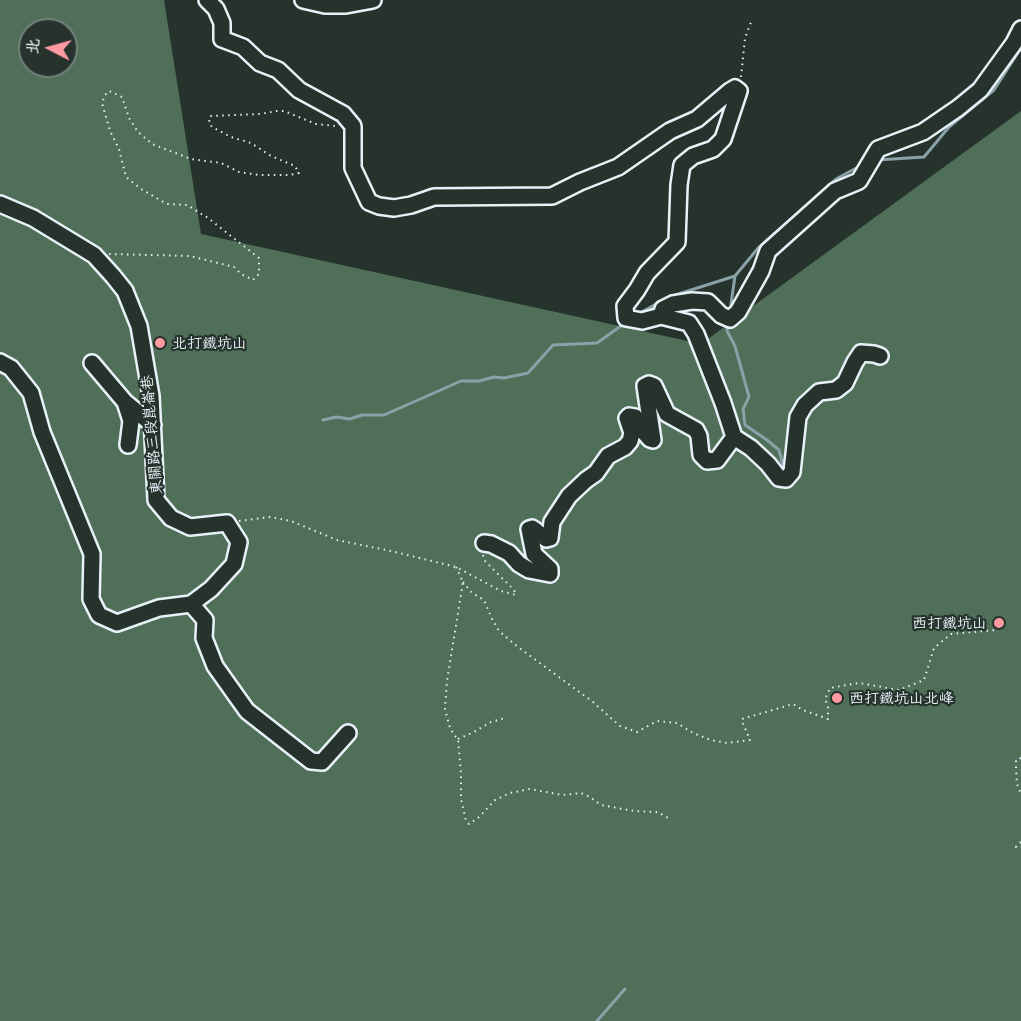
<!DOCTYPE html>
<meta charset="utf-8">
<style>
body{margin:0}
#map{position:relative;width:1021px;height:1021px;overflow:hidden;background:#26332d;font-family:Mali,"LXGW WenKai TC",sans-serif}
canvas{display:block}
.north{position:absolute;left:18px;top:18px;width:60px;height:60px;box-sizing:border-box;background:#26332d;border:2px solid #747f7e;border-radius:50%;rotate:276deg;font-size:16px;font-weight:700;line-height:24px;text-align:center;color:#e8f1f8}
.north::after{content:'';display:block;margin:auto;width:21px;height:27px;background:#ff9aa2;clip-path:polygon(50% 0,100% 100%,50% 72%,0 100%)}
</style>
<div id="map">
<canvas width="1021" height="1021"></canvas>
<div class="north">北</div>
</div>
<script>
const context = document.querySelector('canvas').getContext('2d');
context.lineJoin = 'round';
function fill(path, color) {
  context.fillStyle = color;
  context.fill(path, 'evenodd');
}
function poly(rows) {
  const path = new Path2D();
  for (const r of rows) {
    path.moveTo(r[0], r[1]);
    for (let i = 2; i < r.length; i += 2) path.lineTo(r[i], r[i + 1]);
  }
  return path;
}
function strokePath(path, color, width, dash) {
  context.strokeStyle = color;
  context.lineWidth = width;
  context.lineCap = dash ? 'butt' : 'round';
  context.setLineDash(dash || []);
  context.stroke(path);
}
function write(font, color, halo, rows, align = 'center') {
  context.font = font + ' Mali,"LXGW WenKai TC",sans-serif';
  context.lineWidth = 4.5;
  context.setLineDash([]);
  context.textBaseline = 'middle';
  context.strokeStyle = halo;
  context.fillStyle = color;
  for (const [text, x, y, turn = 0] of rows) {
    context.save();
    context.translate(x, y);
    context.rotate((+turn || 0) * Math.PI / 180);
    context.textAlign = isNaN(turn) ? turn : align;
    if (halo) context.strokeText(text, 0, 0);
    context.fillText(text, 0, 0);
    context.restore();
  }
}
fill(poly([
 [0,0,164,0,201,234,701,344,1021,111,1021,1021,0,1021],
 [30,30,66,30,66,66,30,66]
]), '#506f58');
strokePath(poly([
 [877,160,924,157,949,127,994,90,1021,48],
 [730,311,735,276],
 [638,314,669,297,735,276,759,247,836,179,860,166],
 [728,323,727,331,735,346,749,397,743,409,745,425,767,440,779,450,784,469],
 [323,420,336,417,350,419,362,415,384,415,461,381,479,381,494,377,504,378,528,373,553,345,597,343,625,323],
 [718,450,718,444,724,439],
 [597,1021,625,989]
]), '#89a2a7', 3);
const minor = poly([
 [207,0,216,9,222,23,222,39,243,47,260,63,278,70,299,90,343,114,353,126,353,168,369,202,379,206,394,208,411,205,434,197,552,196,580,182,618,167,670,131,697,119,730,91,735,88,739,91,723,139,713,149,693,156,682,165,679,185,677,242,647,273,637,290,625,306,626,318,642,321,661,316],
 [303,0,325,5,346,5,373,0],
 [0,204,33,218,94,255,113,276,125,291,139,326,151,396,156,500,171,518,190,527,227,523,239,542,234,564,211,589,191,604,159,608,117,623,99,615,91,599,92,554,42,432,31,393,11,368,0,362],
 [92,363,125,402,153,425],
 [125,402,131,421,128,445],
 [734,437,751,448,768,464,779,478,786,479,792,472,798,417,805,405,819,392,836,390,845,383,855,362,861,353,874,354,880,356],
 [484,543,491,544,509,553,519,564,529,570,550,574,550,569,534,554,529,529,532,528,535,530,546,539,550,538,552,522,569,496,586,480,596,473,608,456,625,447,630,441,632,433,627,418,629,416,635,417,641,429,650,439,653,440,645,386,649,384,654,386,667,414,696,430,699,436,701,455,707,461,717,460,734,437,723,403,696,334,689,323,661,316,663,309,673,304,692,301,708,302,721,315,730,319,738,312,761,271,768,251,835,191,859,181,878,149,923,132,958,108,980,90,1014,43,1021,29],
 [191,604,205,620,204,638,215,666,247,711,311,761,322,762,348,733]
]);
strokePath(minor, '#e8f1f8', 20);
strokePath(poly([
 [741,77,745,38,751,22],
 [109,254,190,256,234,267,241,274,253,280,259,274,259,258,208,218,187,205,167,204,141,189,126,177,119,149,110,131,102,103,105,95,109,91,122,97,129,118,138,132,152,144,191,159,221,163,239,172,259,175,289,175,299,173,295,166,271,156,251,143,231,137,212,127,209,123,210,116,261,114,276,111,284,111,316,124,336,126],
 [239,521,270,517,291,521,337,540,391,551,456,567,501,591,516,595],
 [483,555,484,560,514,590,516,595],
 [456,567,463,582,447,681,445,709,450,728,454,735,458,739,461,774,461,799,466,821,469,824,478,818,495,800,510,793,530,789,562,795,581,793,590,797,601,805,634,811,658,812,668,818],
 [463,582,472,593,484,600,492,619,499,631,518,647,593,702,620,726,637,732,657,721,677,723,693,733,711,740,727,743,750,740,742,721,742,719,793,704,803,710,828,719,828,707,825,699,830,688,859,683,899,690,924,680,934,648,951,634,996,630],
 [458,739,474,732,491,722,505,718],
 [1021,758,1016,760,1016,769,1017,784,1021,794],
 [1021,842,1018,844,1016,847,1021,847]
]), '#e8f1f8', 2, [1.5, 4.5]);
strokePath(minor, '#26332d', 15);
for (const [x, y, r, color] of [
 [160,343,6,"#ff9aa2"],
 [999,623,6,"#ff9aa2"],
 [837,698,6,"#ff9aa2"]
]) {
  const dot = new Path2D();
  dot.arc(x, y, r, 0, 2 * Math.PI);
  context.fillStyle = color;
  context.fill(dot);
  strokePath(dot, '#26332d', 2);
}
write('15px', '#e8f1f8', '#26332d', [
 ["北打鐵坑山",172,343],
 ["西打鐵坑山",987,623,"right"],
 ["西打鐵坑山北峰",849,698]
], 'left');
write('15px', '#e8f1f8', '#26332d', [
 ["東關路三段崑崙巷",152,435,-95]
]);
</script>
